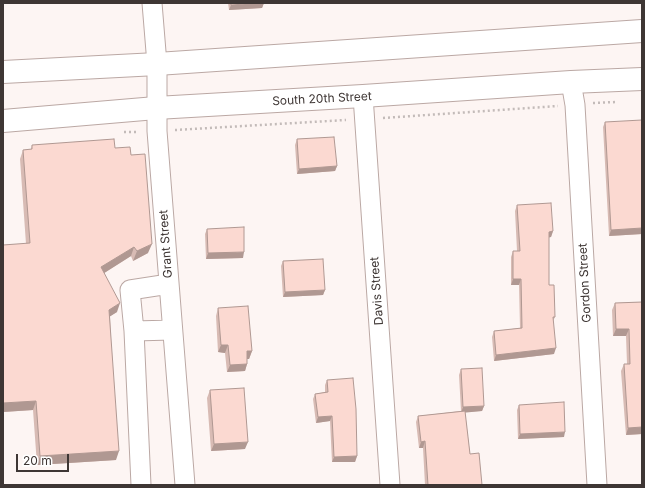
<!DOCTYPE html>
<style>
body{margin:0}
#map{position:relative;width:645px;height:488px;overflow:hidden;background:#fdf5f3;font-family:Inter,sans-serif}
canvas{display:block}
.frame{position:absolute;inset:0;border:4px solid #3e3634;pointer-events:none}
.scale{position:absolute;left:16px;top:454px;width:53px;height:18px;box-sizing:border-box;border:2px solid #3e3634;border-top:0;padding-left:5px;font-size:12px;line-height:14px;white-space:nowrap;color:#3e3634;-webkit-text-stroke:3px #fff;paint-order:stroke}
</style>
<div id="map">
<canvas width="645" height="488"></canvas>
<div class="frame"></div>
<div class="scale">20 m</div>
</div>
<script>
const context = document.querySelector('canvas').getContext('2d');
context.lineJoin = 'round';
function poly(rows) {
  const path = new Path2D();
  for (const r of rows) {
    path.moveTo(r[0], r[1]);
    for (let i = 2; i < r.length; i += 2) path.lineTo(r[i], r[i + 1]);
  }
  return path;
}
function strokePath(path, color, width, dash) {
  context.strokeStyle = color;
  context.lineWidth = width;
  context.lineCap = dash ? 'butt' : 'round';
  context.setLineDash(dash || []);
  context.stroke(path);
}
function fill(path, color) {
  context.fillStyle = color;
  context.fill(path, 'evenodd');
}
function write(font, color, halo, rows, align = 'center') {
  context.font = font + ' Inter,sans-serif';
  context.lineWidth = 3;
  context.setLineDash([]);
  context.textBaseline = 'middle';
  context.strokeStyle = halo;
  context.fillStyle = color;
  for (const [text, x, y, turn = 0] of rows) {
    context.save();
    context.translate(x, y);
    context.rotate((+turn || 0) * Math.PI / 180);
    context.textAlign = isNaN(turn) ? turn : align;
    if (halo) context.strokeText(text, 0, 0);
    context.fillText(text, 0, 0);
    context.restore();
  }
}
const minor = poly([
 [152,3,157,64,157,131,185,485],
 [571,82,575,105,597,485],
 [363,96,390,485],
 [169,284,130,290,134,331,172,330],
 [134,331,141,485]
]);
const major = poly([
 [3,72,157,64,642,31],
 [3,121,156,108,363,96,571,82,642,79]
]);
strokePath(minor, '#bba8a4', 21);
strokePath(major, '#bba8a4', 24);
strokePath(poly([
 [593,103,616,102],
 [383,118,558,106],
 [175,130,346,120],
 [124,132,139,132]
]), '#c3bbb9', 2.5, [2, 3]);
strokePath(minor, '#fff', 19);
strokePath(major, '#fff', 22);
fill(poly([
 [228,3,264,3,262,8,229,10],
 [605,122,642,234,609,236,603,127],
 [297,139,337,166,335,171,297,174,295,145],
 [32,145,115,148,131,155,148,253,133,261,131,256,104,273,117,312,110,316,116,460,37,465,33,410,3,412,3,245,26,244,20,159,23,150,31,149],
 [517,205,553,231,551,237,549,237,549,285,555,317,553,321,554,354,494,361,492,337,494,331,520,328,519,285,511,285,511,257,513,251,517,251,515,211],
 [207,229,243,258,206,259,205,234],
 [283,261,325,290,323,295,283,297,281,266],
 [642,302,642,434,626,435,621,371,624,364,627,364,626,336,613,336,612,310,615,303],
 [218,308,252,351,249,359,247,359,247,364,245,371,227,372,225,353,218,352,216,316],
 [461,369,484,406,482,411,465,412,470,454,482,485,425,485,423,448,419,448,416,422,418,416,461,411,459,375],
 [327,380,357,456,355,462,332,462,330,421,316,423,313,399,315,394,325,392,325,385],
 [210,390,245,449,211,451,207,398],
 [519,405,564,437,518,439,517,410]
]), '#d8bbb4');
fill(poly([
 [259,3,264,3,262,8,229,10,231,5],
 [337,166,335,171,297,174,299,169],
 [642,228,642,234,609,236,611,230],
 [553,231,551,237,547,238,549,232],
 [152,244,148,253,133,261,137,251],
 [134,247,131,256,98,277,101,267],
 [244,252,243,258,206,259,208,253],
 [513,279,521,279,519,285,511,285],
 [325,290,323,295,283,297,285,292],
 [120,303,117,312,106,319,109,310],
 [616,329,629,329,626,336,613,336],
 [221,345,228,345,225,353,218,352],
 [556,348,554,354,494,361,496,355],
 [247,351,252,351,249,359,244,359],
 [247,364,245,371,227,372,230,365],
 [36,401,33,410,3,412,3,403],
 [484,406,482,411,461,413,463,407],
 [332,416,330,421,316,423,318,417],
 [642,427,642,434,626,435,628,428],
 [565,432,564,437,518,439,520,434],
 [425,441,423,448,419,448,421,442],
 [248,442,245,449,211,451,214,444],
 [119,451,116,460,37,465,40,456],
 [357,456,355,462,332,462,334,457]
]), '#b09892');
const building = poly([
 [231,3,259,3,231,5,231,3],
 [642,120,642,228,611,230,605,122,642,120],
 [334,137,337,166,299,169,297,139,334,137],
 [114,139,115,148,130,147,131,155,145,154,152,244,137,251,134,247,101,267,120,303,109,310,119,451,40,456,36,401,3,403,3,245,30,243,23,150,32,149,32,145,114,139],
 [551,203,553,231,549,232,549,285,554,285,555,317,553,317,556,348,496,355,494,331,522,328,521,279,513,279,513,251,520,251,517,205,551,203],
 [244,227,244,252,208,253,207,229,244,227],
 [323,259,325,290,285,292,283,261,323,259],
 [642,302,642,427,628,428,624,364,630,364,629,329,616,329,615,303,642,302],
 [248,306,252,351,247,351,247,364,230,365,228,345,221,345,218,308,248,306],
 [482,368,484,406,463,407,461,369,482,368],
 [353,378,356,409,357,456,334,457,332,416,318,417,315,394,328,392,327,380,353,378],
 [244,388,248,442,214,444,210,390,244,388],
 [564,402,565,432,520,434,519,405,564,402],
 [465,411,470,454,479,453,482,485,428,485,425,441,421,442,418,416,465,411]
]);
fill(building, '#fbd9d1');
strokePath(building, '#b09892', 1);
write('12px', '#3e3634', '#fff', [
 ["South 20th Street",322,99,-3],
 ["Grant Street",166,244,-94],
 ["Gordon Street",585,283,-93],
 ["Davis Street",377,291,-94]
]);
</script>
